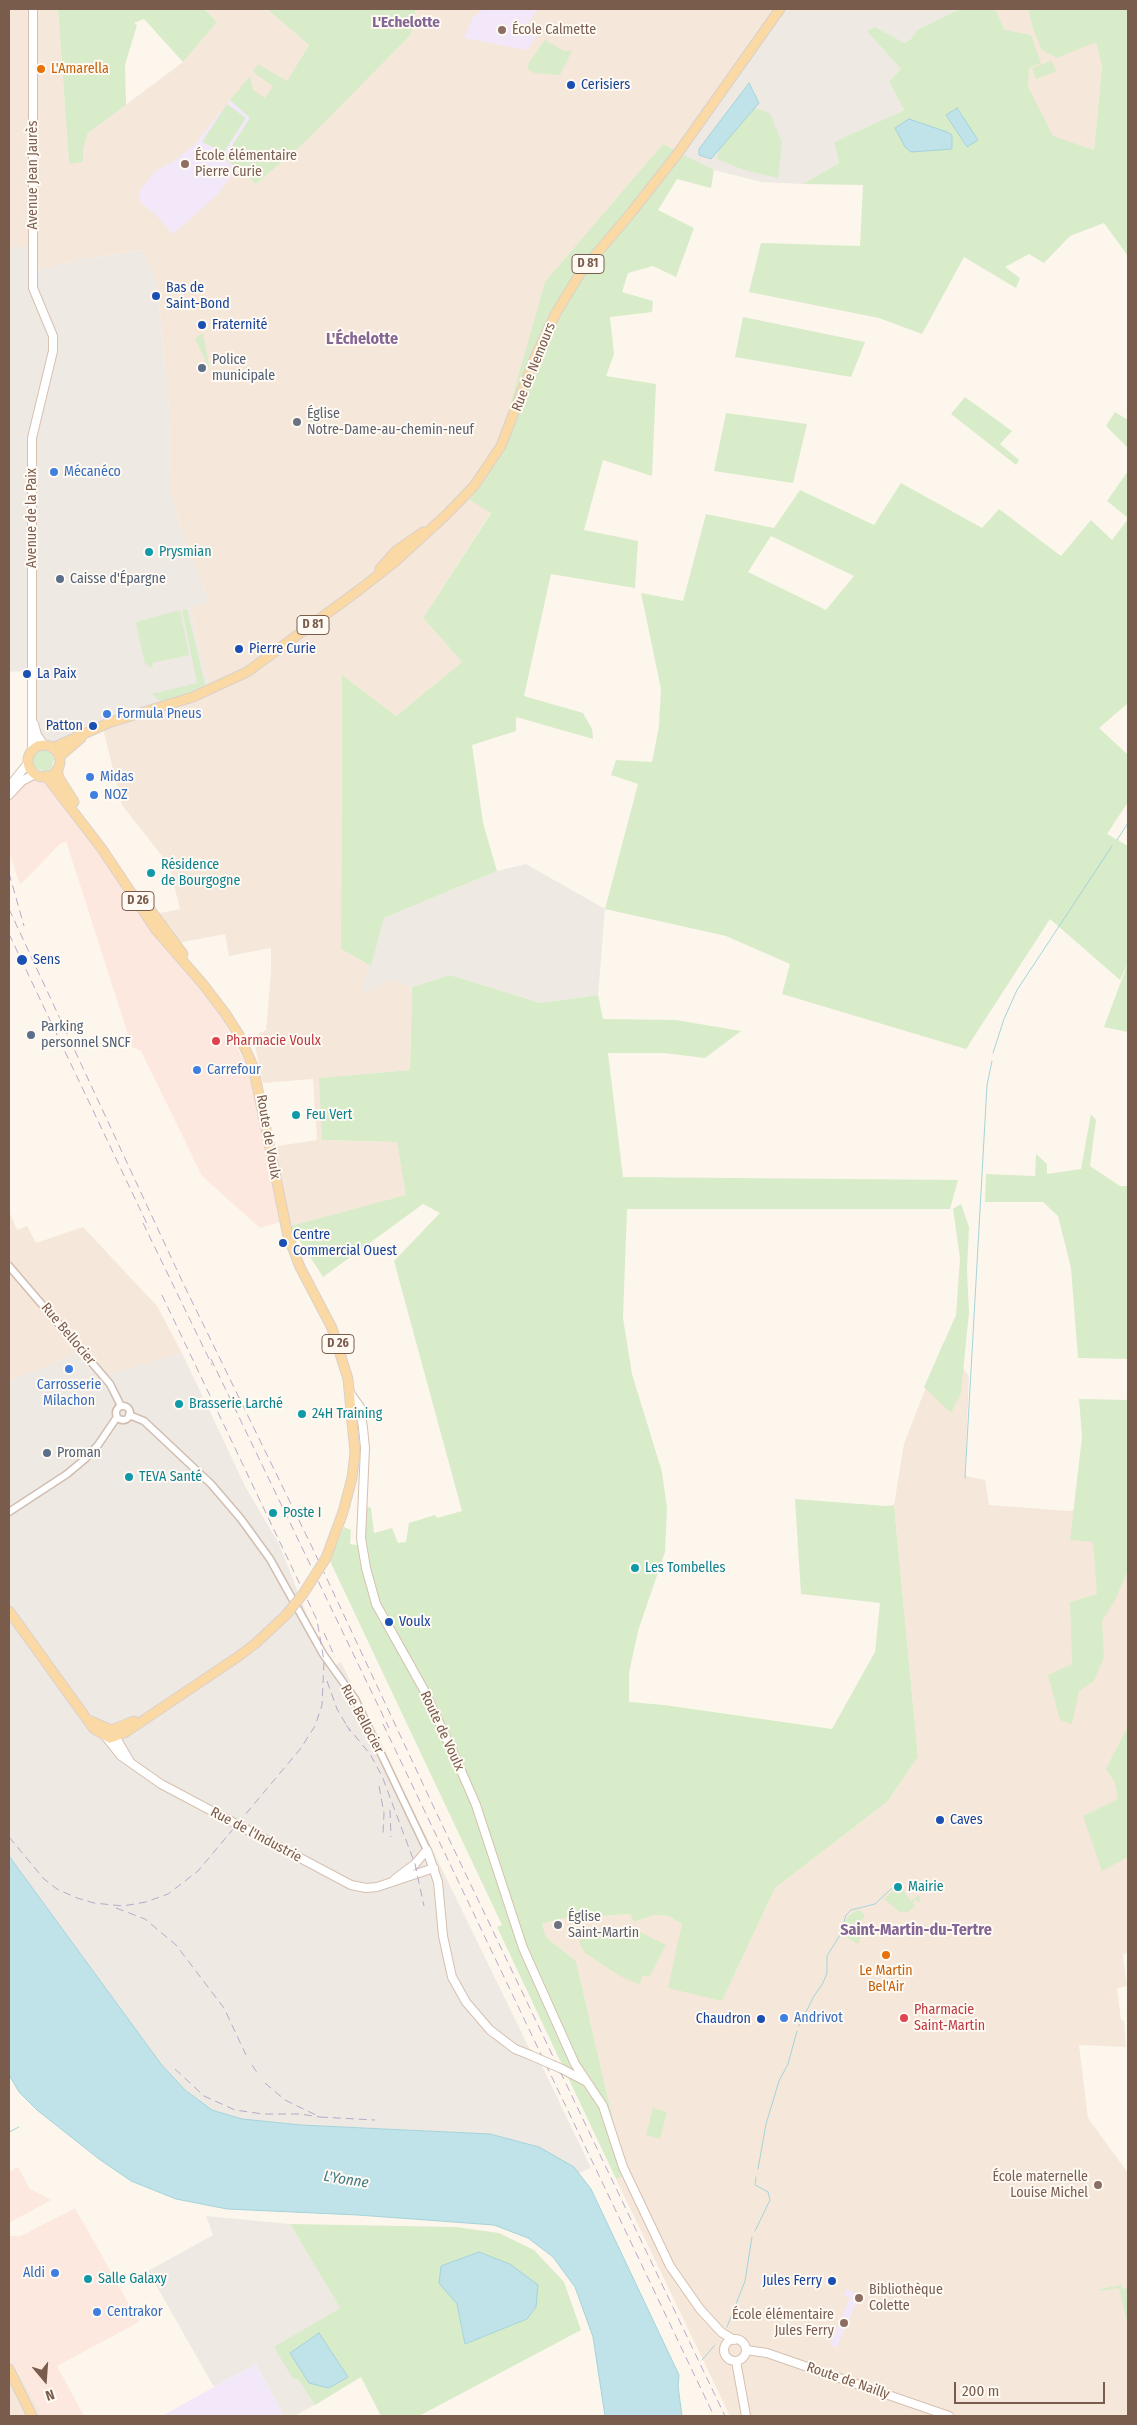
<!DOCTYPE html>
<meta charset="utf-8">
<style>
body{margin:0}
#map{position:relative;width:1137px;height:2425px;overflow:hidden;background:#fdf6ec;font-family:"Fira Sans Condensed",sans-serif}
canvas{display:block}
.frame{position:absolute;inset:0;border:10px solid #7a5c4d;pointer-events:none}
.north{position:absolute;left:20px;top:2355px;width:50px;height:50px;-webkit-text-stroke:4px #fffaf3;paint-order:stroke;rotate:162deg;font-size:14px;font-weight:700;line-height:20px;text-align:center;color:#7a5c4d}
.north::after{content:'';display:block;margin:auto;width:18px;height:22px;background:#7a5c4d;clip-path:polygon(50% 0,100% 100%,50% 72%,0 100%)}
.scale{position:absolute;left:954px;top:2382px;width:151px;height:22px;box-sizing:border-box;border:2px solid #7a5c4d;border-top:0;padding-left:6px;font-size:15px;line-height:18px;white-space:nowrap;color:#7a5c4d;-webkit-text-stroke:4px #fffaf3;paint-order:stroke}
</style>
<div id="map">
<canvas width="1137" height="2425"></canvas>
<div class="frame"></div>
<div class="north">N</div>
<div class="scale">200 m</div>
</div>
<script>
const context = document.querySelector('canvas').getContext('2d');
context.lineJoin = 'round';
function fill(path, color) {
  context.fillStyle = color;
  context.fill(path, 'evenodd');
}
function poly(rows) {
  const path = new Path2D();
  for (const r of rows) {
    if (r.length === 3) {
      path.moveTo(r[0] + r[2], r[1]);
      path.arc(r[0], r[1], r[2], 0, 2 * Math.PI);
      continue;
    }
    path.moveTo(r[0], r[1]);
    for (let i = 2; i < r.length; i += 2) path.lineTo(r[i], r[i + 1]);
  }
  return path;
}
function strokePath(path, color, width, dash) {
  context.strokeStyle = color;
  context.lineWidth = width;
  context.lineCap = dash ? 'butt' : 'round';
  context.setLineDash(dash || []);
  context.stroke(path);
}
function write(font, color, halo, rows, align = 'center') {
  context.font = font + ' "Fira Sans Condensed",sans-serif';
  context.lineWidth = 4;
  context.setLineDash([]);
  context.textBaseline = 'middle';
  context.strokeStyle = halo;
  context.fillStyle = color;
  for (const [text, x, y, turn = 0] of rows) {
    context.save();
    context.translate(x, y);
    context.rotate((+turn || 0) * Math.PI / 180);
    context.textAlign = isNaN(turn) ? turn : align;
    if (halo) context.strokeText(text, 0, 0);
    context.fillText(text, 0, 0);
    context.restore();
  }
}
fill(poly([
 [9,9,58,9,69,163,83,162,83,149,88,133,183,62,217,22,204,9,267,9,309,45,287,81,224,158,256,184,302,145,411,35,416,9,784,9,495,458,471,500,491,512,423,618,462,662,396,716,342,676,341,949,371,966,362,993,393,978,412,987,410,1070,320,1078,323,1140,397,1142,407,1195,290,1226,271,1147,317,1140,313,1079,263,1083,253,1037,266,1030,271,973,271,948,229,956,225,934,178,943,156,914,180,909,169,865,122,805,103,729,210,691,190,608,209,602,180,527,170,489,169,408,157,283,142,250,83,259,33,271,33,247,9,247],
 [995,9,1028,9,1033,29,1096,42,1102,66,1094,150,1053,137,1027,87,1029,68,1005,30],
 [9,1211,17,1230,27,1226,36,1243,83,1227,157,1306,182,1353,110,1374,83,1346,60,1360,9,1382],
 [943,1343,969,1376,965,1476,985,1480,989,1505,1068,1511,1128,1504,1128,1952,1123,1955,1127,1986,1117,1988,1121,2020,1124,2021,1126,2047,1079,2045,1088,2118,1128,2173,1128,2416,730,2416,616,2179,626,2175,576,1961,546,1937,542,1924,568,1917,575,1920,589,1917,630,1914,634,1922,654,1915,668,1916,682,1924,722,2001,775,1888,887,1802,918,1757,894,1505,904,1444],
 [9,2358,44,2416,9,2416]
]), '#f5e8da');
fill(poly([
 [39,778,52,789,109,868,130,903,180,962,221,1016,245,1063,254,1088,280,1222,260,1228,202,1176,141,1051,132,1047,66,841,60,844,20,885,9,852,9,799,22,784],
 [18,2167,30,2189,51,2200,9,2223,9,2172],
 [75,2208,139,2322,57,2366,84,2416,44,2416,9,2358,9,2236,21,2236]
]), '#fde8e0');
fill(poly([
 [784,9,960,9,917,30,911,39,903,43,875,27,868,31,901,69,889,81,904,110,834,142,839,163,803,184,762,182,714,170,681,153],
 [9,247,33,247,33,271,83,259,143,250,157,283,169,408,170,489,180,527,209,602,190,608,210,691,53,745,38,733,32,670,9,672],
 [526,864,605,909,598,995,541,1003,450,975,412,987,393,979,361,994,384,918,497,871],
 [83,1345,110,1374,182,1353,246,1488,279,1544,315,1635,335,1665,341,1662,531,2052,541,2064,591,2168,579,2173,574,2167,490,2134,301,2125,242,2119,212,2110,185,2090,161,2064,9,1856,9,1382,60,1360],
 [206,2216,290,2224,340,2308,274,2348,298,2378,315,2405,294,2416,283,2416,256,2364,214,2387,148,2271,213,2235]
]), '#efe9e4');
fill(poly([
 [483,9,538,9,528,23,540,31,527,50,464,38,472,19],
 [230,100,251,117,224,158,237,169,217,195,173,234,155,214,141,203,139,196,141,188,157,170,174,161,194,145],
 [846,2289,860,2295,836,2348,830,2344,850,2298,844,2295],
 [256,2364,283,2416,162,2416,214,2387]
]), '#f3e8fa');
fill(poly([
 [39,9,204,9,217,22,183,62,144,19,134,23,137,25,125,65,126,105,88,133,83,149,83,162,69,164,58,9],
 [267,9,416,9,411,35,302,145,256,184,224,158,250,118,230,100,250,76,253,90,265,98,273,86,253,72,258,64,287,81,309,45],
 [960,9,995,9,1005,30,1031,35,1041,63,1029,68,1028,87,1053,136,1094,150,1102,66,1096,42,1057,58,1042,50,1033,29,1028,9,1128,9,1128,256,1104,223,1070,236,1044,263,1029,254,1005,267,1020,278,1016,288,964,257,922,334,879,318,749,292,761,243,860,246,863,185,803,184,839,163,834,142,904,110,889,81,901,69,867,31,875,27,904,43,911,39,917,30],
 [946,115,978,139,977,140,967,147],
 [545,40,564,51,572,51,560,75,534,73,528,69,528,64],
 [1051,61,1057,71,1036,79,1032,68],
 [227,104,246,118,224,152,202,142],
 [748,106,770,113,782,143,778,178,744,170,717,159,721,140],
 [663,144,714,170,711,188,677,179,658,210,694,228,676,277,653,266,628,273,622,292,653,301,652,312,610,317,614,354,606,376,656,384,652,476,603,460,584,530,638,541,635,588,551,574,524,696,583,713,592,729,593,739,516,717,516,731,472,745,483,823,497,871,384,918,371,966,341,949,342,675,396,716,462,662,423,618,491,513,470,500,495,458,545,282],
 [743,317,865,342,851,377,735,357],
 [203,333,210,370,195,339],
 [965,397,1012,431,1000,444,1019,460,1016,465,951,414],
 [325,407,326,411,325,416,312,429,308,413],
 [1115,412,1128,420,1128,448,1106,426],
 [726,413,807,424,793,483,714,471],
 [1128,471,1128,518,1107,501],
 [901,483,982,528,999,509,1061,556,1091,520,1112,540,1128,519,1128,703,1099,728,1128,755,1128,802,1107,834,1128,846,1128,1032,1104,1027,1128,963,1120,980,1050,919,966,1049,782,994,790,964,726,936,605,909,638,784,611,775,616,760,652,762,659,726,661,689,641,593,683,601,706,514,774,528,800,490,874,525],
 [771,536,854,576,826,610,748,572],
 [187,609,205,685,186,695,161,702,152,694,197,683,182,610],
 [180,610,189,655,152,663,153,667,150,667,145,664,136,622],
 [44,749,51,752,54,759,51,769,44,772,34,767,32,760,37,751],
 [450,975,541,1003,598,995,603,1019,676,1020,741,1031,705,1058,664,1053,608,1053,623,1177,958,1180,950,1209,627,1209,623,1318,632,1374,662,1472,667,1508,665,1552,638,1631,629,1673,629,1702,664,1705,832,1729,875,1652,880,1603,801,1594,795,1499,886,1506,894,1505,918,1757,887,1802,775,1888,722,2001,668,1988,682,1924,668,1916,654,1915,634,1922,630,1914,589,1917,574,1921,568,1917,542,1924,546,1937,576,1961,626,2175,616,2179,497,1927,502,1925,330,1561,344,1527,351,1530,350,1544,357,1545,366,1542,365,1506,371,1508,374,1533,392,1528,398,1543,406,1542,409,1523,435,1515,437,1518,462,1511,394,1261,440,1213,423,1204,323,1277,290,1226,406,1195,397,1142,322,1140,319,1078,410,1070,412,987],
 [1091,1114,1096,1120,1090,1166,1120,1186,1128,1186,1128,1359,1078,1358,1071,1268,1058,1216,1043,1202,985,1202,986,1174,1035,1176,1036,1154,1047,1164,1047,1174,1081,1169],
 [961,1204,969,1227,967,1270,969,1312,961,1393,951,1413,924,1387,956,1315,960,1258,953,1209],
 [1079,1399,1128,1400,1128,1570,1115,1600,1102,1621,1104,1657,1094,1681,1079,1691,1072,1724,1060,1720,1048,1675,1072,1664,1070,1602,1097,1594,1093,1542,1070,1540,1082,1437],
 [1128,1726,1128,1857,1102,1871,1083,1816,1118,1799,1115,1782,1106,1769],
 [899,1885,911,1901,919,1895,920,1898,919,1903,916,1900,913,1902,915,1906,908,1912,900,1912,884,1899],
 [859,1910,865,1915,856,1932,862,1935,858,1944,842,1935,841,1930,848,1916],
 [630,1927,666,1945,649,1977,642,1975,640,1985,620,1976,585,1953,580,1944,578,1934,581,1930],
 [653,2108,667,2112,660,2139,646,2135],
 [290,2224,456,2227,499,2233,534,2250,564,2282,581,2330,419,2416,381,2416,361,2377,315,2405,298,2379,293,2379,274,2347,340,2308],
 [457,2304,527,2319,465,2344],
 [1121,2285,1122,2289,1128,2288,1127,2322,1119,2288,1100,2291,1100,2289]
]), '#d8ecc9');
const water = poly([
 [749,83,759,103,711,159,699,155,699,149,749,83],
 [957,108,978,140,967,147,946,115,957,108],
 [909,119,947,132,952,135,952,149,911,152,905,147,895,128,909,119],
 [9,1856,161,2064,185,2090,212,2110,242,2119,301,2125,490,2134,539,2147,574,2167,591,2189,679,2375,678,2386,682,2416,605,2416,593,2337,575,2287,553,2257,528,2238,494,2225,358,2215,227,2209,176,2199,131,2181,99,2159,37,2110,19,2092,9,2075,9,1856],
 [479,2252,510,2264,538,2285,536,2307,527,2319,465,2344,457,2304,439,2283,441,2266,479,2252],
 [319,2333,348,2377,329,2388,309,2383,290,2353,319,2333]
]);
fill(water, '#bfe3e8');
strokePath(water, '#a5d3da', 1);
strokePath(poly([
 [1117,840,1128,823],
 [993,1053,1004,1019,1017,990,1112,846],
 [965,1478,987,1085,992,1061],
 [799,2026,814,1996,823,1983,827,1973,827,1956,840,1935,846,1915,851,1910,875,1904,893,1887],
 [9,2132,19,2127],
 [758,2169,766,2124,779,2081,788,2064,797,2031],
 [755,2231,770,2200,768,2192,755,2185,756,2177],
 [727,2327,745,2281,752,2237],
 [702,2360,715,2345]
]), '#a5d3da', 1);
const tertiary = poly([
 [9,1266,110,1384,121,1406],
 [123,1413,7],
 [129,1415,144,1421,211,1484,241,1519,270,1559,323,1654,355,1699,427,1850],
 [9,1512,67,1474,85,1459,98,1445,117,1417]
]);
const secondary = poly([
 [34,724,37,735,44,745],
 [32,750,32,438,53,351,53,336,33,288,33,9],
 [9,787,28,763],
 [9,795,22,781,35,774],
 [350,1393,360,1407,363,1428,365,1448,361,1538,366,1568,376,1604,424,1690,456,1759,476,1805,523,1948,575,2064,603,2106,623,2167,670,2266,700,2309,721,2332,734,2340],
 [112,1731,129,1760],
 [106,1737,121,1756,161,1784,351,1885,366,1888,377,1887,434,1868],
 [395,1879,415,1864,427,1850,438,1882,443,1936,452,1977,466,2002,490,2030,515,2049,530,2055],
 [562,2069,585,2081],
 [735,2350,11],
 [746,2350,767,2353,949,2416],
 [736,2361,746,2416]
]);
const primary = poly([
 [380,569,396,551,423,532],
 [44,761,16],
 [52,748,111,722,193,697,247,672,359,590,396,561,447,514,474,486,501,446,536,355,556,313,581,272,631,213,678,153,780,9],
 [59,757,81,738],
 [57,769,59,778,74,802],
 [46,776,102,849,156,930,202,983,225,1013,239,1035,253,1066,288,1236,300,1267,332,1328,348,1379,355,1453,352,1478,343,1512],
 [143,900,183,954],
 [9,1611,94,1729,110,1738,126,1732,239,1656,256,1643,286,1615],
 [91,1721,111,1730,134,1721],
 [9,2369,32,2416]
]);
strokePath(tertiary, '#d1beb0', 9);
strokePath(secondary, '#d6c0b0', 10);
strokePath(primary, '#dad1cd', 11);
strokePath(tertiary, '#fff', 6);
strokePath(secondary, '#fff', 8);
strokePath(primary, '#fbd9a5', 9);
strokePath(poly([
 [9,873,24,926],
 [9,909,183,1283,313,1549,437,1814,725,2416],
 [9,934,149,1228],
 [143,1223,212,1365],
 [211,1359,389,1728],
 [324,1633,335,1657],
 [327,1681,337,1709,350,1731],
 [383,1724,714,2416],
 [346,1725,370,1754,382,1776,415,1864,424,1906],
 [379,1786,384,1813,383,1834],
 [390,1810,391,1837],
 [9,1837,44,1879,57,1889,77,1898,94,1903,123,1906,146,1902,168,1894,198,1871,301,1748,315,1726,322,1705,324,1661,317,1620,161,1293],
 [116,1908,145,1919,176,1945,224,2008,246,2055],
 [252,2065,258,2074],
 [175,2069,204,2096,235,2110,263,2114,300,2114,320,2117],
 [265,2083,285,2100,320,2117,375,2120]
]), '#b9a8c9', 1, [8, 5]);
const secondaryBridge = poly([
 [530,2055,562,2069]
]);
const primaryBridge = poly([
 [286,1615,303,1594,326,1558,343,1512]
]);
strokePath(secondaryBridge, '#d6c0b0', 10, []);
strokePath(primaryBridge, '#dad1cd', 11, []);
strokePath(secondaryBridge, '#fff', 8);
strokePath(primaryBridge, '#fbd9a5', 9);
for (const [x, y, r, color] of [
 [502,30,5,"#8d6e63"],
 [41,69,5,"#e8710a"],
 [571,85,5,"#1a4fb4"],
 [185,164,5,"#8d6e63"],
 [156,296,5,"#1a4fb4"],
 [202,325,5,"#1a4fb4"],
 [202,368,5,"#5c6f8a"],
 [297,422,5,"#6b7280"],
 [54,472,5,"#3f7fe0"],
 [149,552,5,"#0f9aa8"],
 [60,579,5,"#5c6f8a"],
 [239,649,5,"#1a4fb4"],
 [27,674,5,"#1a4fb4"],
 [107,714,5,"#3f7fe0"],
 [93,726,5,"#1a4fb4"],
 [90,777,5,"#3f7fe0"],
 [94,795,5,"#3f7fe0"],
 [151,873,5,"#0f9aa8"],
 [22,960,6,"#1a4fb4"],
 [31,1035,5,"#5c6f8a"],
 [216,1041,5,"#e0444e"],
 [197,1070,5,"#3f7fe0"],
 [296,1115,5,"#0f9aa8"],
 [283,1243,5,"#1a4fb4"],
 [69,1369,5,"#3f7fe0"],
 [179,1404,5,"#0f9aa8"],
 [302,1414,5,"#0f9aa8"],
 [47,1453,5,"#5c6f8a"],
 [129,1477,5,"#0f9aa8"],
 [273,1513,5,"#0f9aa8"],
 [635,1568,5,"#0f9aa8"],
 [389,1622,5,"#1a4fb4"],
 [940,1820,5,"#1a4fb4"],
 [898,1887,5,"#0f9aa8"],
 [558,1925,5,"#6b7280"],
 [886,1955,5,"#e8710a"],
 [784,2018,5,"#3f7fe0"],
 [904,2018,5,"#e0444e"],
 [761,2019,5,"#1a4fb4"],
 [1098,2185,5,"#8d6e63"],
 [55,2273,5,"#3f7fe0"],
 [88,2279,5,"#0f9aa8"],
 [832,2281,5,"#1a4fb4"],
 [859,2298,5,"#8d6e63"],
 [97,2312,5,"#3f7fe0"],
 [844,2323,5,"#8d6e63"]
]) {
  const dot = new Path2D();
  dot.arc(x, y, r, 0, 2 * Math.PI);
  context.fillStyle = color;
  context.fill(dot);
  strokePath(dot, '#fffaf3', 2);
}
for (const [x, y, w] of [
 [588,264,32],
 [313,625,32],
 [138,901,32],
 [338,1344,32]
]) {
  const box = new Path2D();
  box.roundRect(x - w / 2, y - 9.5, w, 19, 4);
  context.fillStyle = '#fffaf3';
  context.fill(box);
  strokePath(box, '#7a5c4d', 1);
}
write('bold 12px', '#7a5c4d', null, [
 ["D 81",588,264],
 ["D 81",313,625],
 ["D 26",138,901],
 ["D 26",338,1344]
]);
write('14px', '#785e54', '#fffaf3', [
 ["École Calmette",512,30],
 ["École élémentaire",195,156],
 ["Pierre Curie",195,172],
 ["École maternelle",1088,2177,"right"],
 ["Louise Michel",1088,2193,"right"],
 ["Bibliothèque",869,2290],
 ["Colette",869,2306],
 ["École élémentaire",834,2315,"right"],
 ["Jules Ferry",834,2331,"right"]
], 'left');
write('14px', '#c56008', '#fffaf3', [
 ["L'Amarella",51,69],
 ["Le Martin",886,1971,"center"],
 ["Bel'Air",886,1987,"center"]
], 'left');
write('14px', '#164399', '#fffaf3', [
 ["Cerisiers",581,85],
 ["Bas de",166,288],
 ["Saint-Bond",166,304],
 ["Fraternité",212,325],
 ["Pierre Curie",249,649],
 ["La Paix",37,674],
 ["Patton",83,726,"right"],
 ["Sens",33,960],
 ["Centre",293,1235],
 ["Commercial Ouest",293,1251],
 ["Voulx",399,1622],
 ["Caves",950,1820],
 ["Chaudron",751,2019,"right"],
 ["Jules Ferry",822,2281,"right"]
], 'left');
write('14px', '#7a5c4d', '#fffaf3', [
 ["Avenue Jean Jaurès",33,175,-90],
 ["Rue de Nemours",534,367,-68],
 ["Avenue de la Paix",32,518,-90],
 ["Route de Voulx",268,1137,80],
 ["Rue Bellocier",68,1334,50],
 ["Rue Bellocier",362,1719,62],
 ["Route de Voulx",442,1731,65],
 ["Rue de l'Industrie",256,1835,28],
 ["Route de Nailly",848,2381,19]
]);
write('14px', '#4e5e75', '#fffaf3', [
 ["Police",212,360],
 ["municipale",212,376],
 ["Caisse d'Épargne",70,579],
 ["Parking",41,1027],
 ["personnel SNCF",41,1043],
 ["Proman",57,1453]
], 'left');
write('14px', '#5b616d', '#fffaf3', [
 ["Église",307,414],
 ["Notre-Dame-au-chemin-neuf",307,430],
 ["Église",568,1917],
 ["Saint-Martin",568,1933]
], 'left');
write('14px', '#366cbe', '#fffaf3', [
 ["Mécanéco",64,472],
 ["Formula Pneus",117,714],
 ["Midas",100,777],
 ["NOZ",104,795],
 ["Carrefour",207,1070],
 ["Carrosserie",69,1385,"center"],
 ["Milachon",69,1401,"center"],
 ["Andrivot",794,2018],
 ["Aldi",45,2273,"right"],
 ["Centrakor",107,2312]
], 'left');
write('14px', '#0d838f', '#fffaf3', [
 ["Prysmian",159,552],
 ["Résidence",161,865],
 ["de Bourgogne",161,881],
 ["Feu Vert",306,1115],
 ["Brasserie Larché",189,1404],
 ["24H Training",312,1414],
 ["TEVA Santé",139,1477],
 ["Poste I",283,1513],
 ["Les Tombelles",645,1568],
 ["Mairie",908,1887],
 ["Salle Galaxy",98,2279]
], 'left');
write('14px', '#be3a42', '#fffaf3', [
 ["Pharmacie Voulx",226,1041],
 ["Pharmacie",914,2010],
 ["Saint-Martin",914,2026]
], 'left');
write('bold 15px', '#846695', '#fffaf3', [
 ["L'Echelotte",406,23]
]);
write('italic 15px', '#437c86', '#fffaf3', [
 ["L'Yonne",346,2180,9]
]);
write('bold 16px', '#846695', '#fffaf3', [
 ["L'Échelotte",362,340],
 ["Saint-Martin-du-Tertre",916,1931]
]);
</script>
